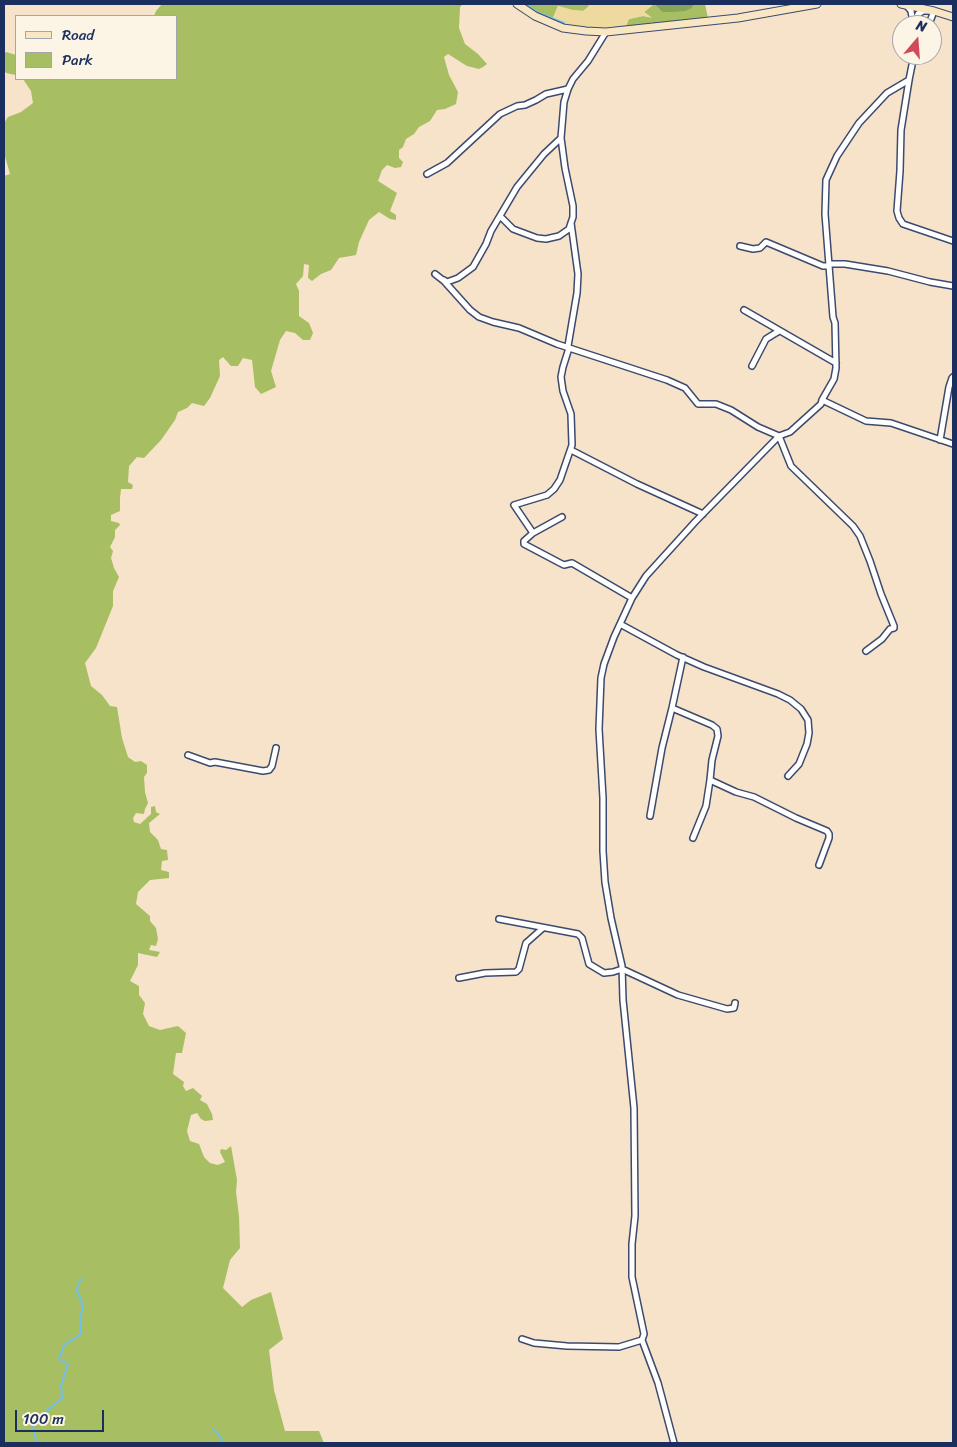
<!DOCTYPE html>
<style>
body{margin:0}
#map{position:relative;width:957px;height:1447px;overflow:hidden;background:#f6e3c9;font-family:Sriracha,sans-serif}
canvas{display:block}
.frame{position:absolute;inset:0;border:5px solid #1b2f5e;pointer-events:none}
.legend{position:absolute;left:15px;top:15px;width:162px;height:65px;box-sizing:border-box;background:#fcf5e5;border:1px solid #a2a6af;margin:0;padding:6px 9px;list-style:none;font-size:15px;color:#1b2f5e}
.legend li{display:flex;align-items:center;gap:10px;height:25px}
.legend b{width:25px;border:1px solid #a2a6af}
.north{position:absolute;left:892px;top:15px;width:50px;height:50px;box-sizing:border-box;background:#fcf5e5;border:1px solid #a2a6af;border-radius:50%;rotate:18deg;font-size:14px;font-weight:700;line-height:20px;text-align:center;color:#1b2f5e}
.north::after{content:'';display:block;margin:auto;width:18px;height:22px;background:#d1495b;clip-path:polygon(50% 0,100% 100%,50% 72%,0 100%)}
.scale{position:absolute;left:15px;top:1410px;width:89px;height:22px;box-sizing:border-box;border:2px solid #1b2f5e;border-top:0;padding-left:6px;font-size:15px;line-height:18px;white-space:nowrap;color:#1b2f5e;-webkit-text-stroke:4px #fcf5e5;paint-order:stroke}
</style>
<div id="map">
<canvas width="957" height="1447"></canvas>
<div class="frame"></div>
<ul class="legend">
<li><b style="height:6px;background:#f9e7c3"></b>Road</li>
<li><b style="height:14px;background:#a8be63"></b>Park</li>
</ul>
<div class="north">N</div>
<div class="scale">100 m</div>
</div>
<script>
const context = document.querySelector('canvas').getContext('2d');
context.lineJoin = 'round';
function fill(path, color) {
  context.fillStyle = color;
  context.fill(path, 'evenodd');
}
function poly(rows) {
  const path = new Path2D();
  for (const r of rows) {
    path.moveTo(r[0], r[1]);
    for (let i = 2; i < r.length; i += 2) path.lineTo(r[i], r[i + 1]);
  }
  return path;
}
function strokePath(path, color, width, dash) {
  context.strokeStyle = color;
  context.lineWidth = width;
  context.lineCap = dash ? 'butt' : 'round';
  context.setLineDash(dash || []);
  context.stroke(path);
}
fill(poly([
 [162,4,463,4,460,7,459,28,465,44,478,54,487,64,483,67,479,69,467,66,448,54,444,57,449,75,458,92,456,104,445,109,437,110,430,121,419,127,414,134,406,139,403,147,399,150,399,158,403,162,401,167,395,168,387,165,382,170,378,181,397,193,390,211,396,215,396,220,390,219,379,212,369,220,359,242,356,255,339,258,331,270,321,274,312,281,308,278,309,265,304,264,303,276,296,284,299,291,299,316,309,323,313,333,310,340,303,340,295,333,286,331,280,340,271,371,276,387,261,394,255,387,252,360,243,358,238,366,231,366,223,357,219,360,220,376,210,398,204,406,192,403,187,408,178,412,175,420,161,440,144,458,137,457,129,466,128,482,133,485,132,489,121,489,120,498,120,511,111,515,111,521,119,523,120,525,115,530,115,537,110,547,113,551,111,558,114,568,119,577,113,591,113,606,96,648,85,663,91,686,102,695,110,706,117,707,122,738,128,757,135,762,141,761,147,765,147,773,144,777,145,792,148,803,145,809,144,814,136,813,133,818,134,822,140,824,151,814,151,807,155,806,156,812,160,814,149,823,150,832,158,840,161,849,167,850,168,860,162,861,161,870,169,872,169,878,150,880,138,892,136,904,150,916,150,921,156,928,158,939,156,946,151,945,149,950,160,952,157,957,138,953,138,965,130,981,139,986,139,995,145,1003,143,1014,149,1026,160,1030,178,1026,186,1033,182,1053,176,1053,173,1074,184,1082,183,1086,186,1091,193,1088,202,1096,200,1100,207,1104,212,1114,213,1120,205,1121,201,1119,197,1113,191,1115,187,1131,190,1141,199,1144,204,1157,210,1163,218,1165,225,1162,220,1152,221,1149,226,1150,231,1146,237,1180,236,1192,239,1216,240,1248,230,1260,223,1288,242,1307,251,1300,271,1292,283,1339,269,1350,274,1390,285,1431,319,1431,324,1443,4,1443,4,176,10,174,4,153,4,123,8,117,21,112,33,103,31,91,23,79,176,79,176,16,154,16,156,11],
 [523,4,590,4,588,7,583,11,572,10,558,6,552,20,543,16,543,14,535,12],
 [654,4,662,12,692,8,694,4,705,4,708,18,626,26,629,19,643,16,651,17,644,12],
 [6,52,16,55,16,75,6,73,4,70,4,54]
]), '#a8be63');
fill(poly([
 [654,4,694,4,692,8,685,11,674,12,662,12]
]), '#86a559');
fill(poly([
 [590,4,654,4,644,12,652,18,643,16,629,19,626,26,584,28,562,25,552,20,558,6,572,10,583,11,588,7]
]), '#eeda9e');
strokePath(poly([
 [528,6,539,13,564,23],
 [212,1429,217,1432,224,1443],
 [37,1443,35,1436,32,1421,42,1415,62,1398,61,1385,68,1364,59,1359,64,1345,81,1334,81,1316,83,1305,77,1291,78,1283,82,1279]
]), '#70bfea', 2);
const street = poly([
 [906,5,911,11,913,22],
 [915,25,915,22,918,14,923,11,934,11,931,19,924,25],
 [914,55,909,80,901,130,900,171,897,211,899,218,903,224,953,241],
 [427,174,447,163,500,114,517,106,525,105,536,100,546,94,568,89],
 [501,217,513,229,537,238,546,239,559,236,569,229,573,217,573,206,565,168,561,138],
 [740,246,753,249,760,248,766,242,823,266,828,266,830,264,845,264,888,271,930,282,953,286],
 [435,274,444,281,470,310,479,317,493,322,519,328,557,344,667,380,685,388,698,404,716,404,731,410,758,427,779,436,791,466,853,526,860,536,870,561,881,594,894,626,894,628,890,629,882,639,866,651],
 [444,280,447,282,458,278,473,267,486,244,491,231,517,187,544,154,561,138,564,102,568,89,573,79,588,61,606,32],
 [744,310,836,363],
 [752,366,766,339,779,331],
 [822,400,866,421,891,423,953,444],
 [940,440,949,387,952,378,953,377],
 [571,450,637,484,703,514],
 [562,517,533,533,524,541,524,544,560,563,564,565,572,563,632,598],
 [533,533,514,505,547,495,554,489,560,480,572,445,571,414,563,391,561,377,563,367,569,348,568,346,577,293,578,274,571,223],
 [620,624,677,655,704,667,778,694,790,700,801,709,808,720,809,733,807,744,799,764,788,776],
 [683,657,672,708,712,725,717,729,718,736,712,760,710,780,736,792,754,797,796,818,827,831,829,834,829,838,819,865],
 [188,755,210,763,215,762,263,771,269,770,272,766,276,748],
 [650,816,662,748,672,708],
 [693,838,706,806,710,780],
 [499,919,578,934,582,938,589,964,604,973,613,972,622,969,678,995,727,1009,734,1008,735,1003],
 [459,978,485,973,516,972,519,969,526,943,543,928],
 [522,1339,534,1343,567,1346,619,1347,642,1340],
 [674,1443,658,1383,642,1340,644,1334,632,1277,632,1244,635,1216,634,1108,623,1000,622,966,611,918,605,882,603,851,603,798,599,729,601,678,604,664,614,637,632,598,646,576,695,522,779,436,790,432,821,404,822,400,834,379,836,368,835,323,833,317,825,214,826,180,837,156,859,123,887,93,909,80]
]);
const secondary = poly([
 [517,4,535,16,563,28,586,31,606,32,738,18,817,4],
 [901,4,934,11,953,17]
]);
strokePath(street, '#3c4a6e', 8);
strokePath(secondary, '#3c4a6e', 9);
strokePath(street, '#fff', 5);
strokePath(secondary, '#f9e7c3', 7);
</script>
